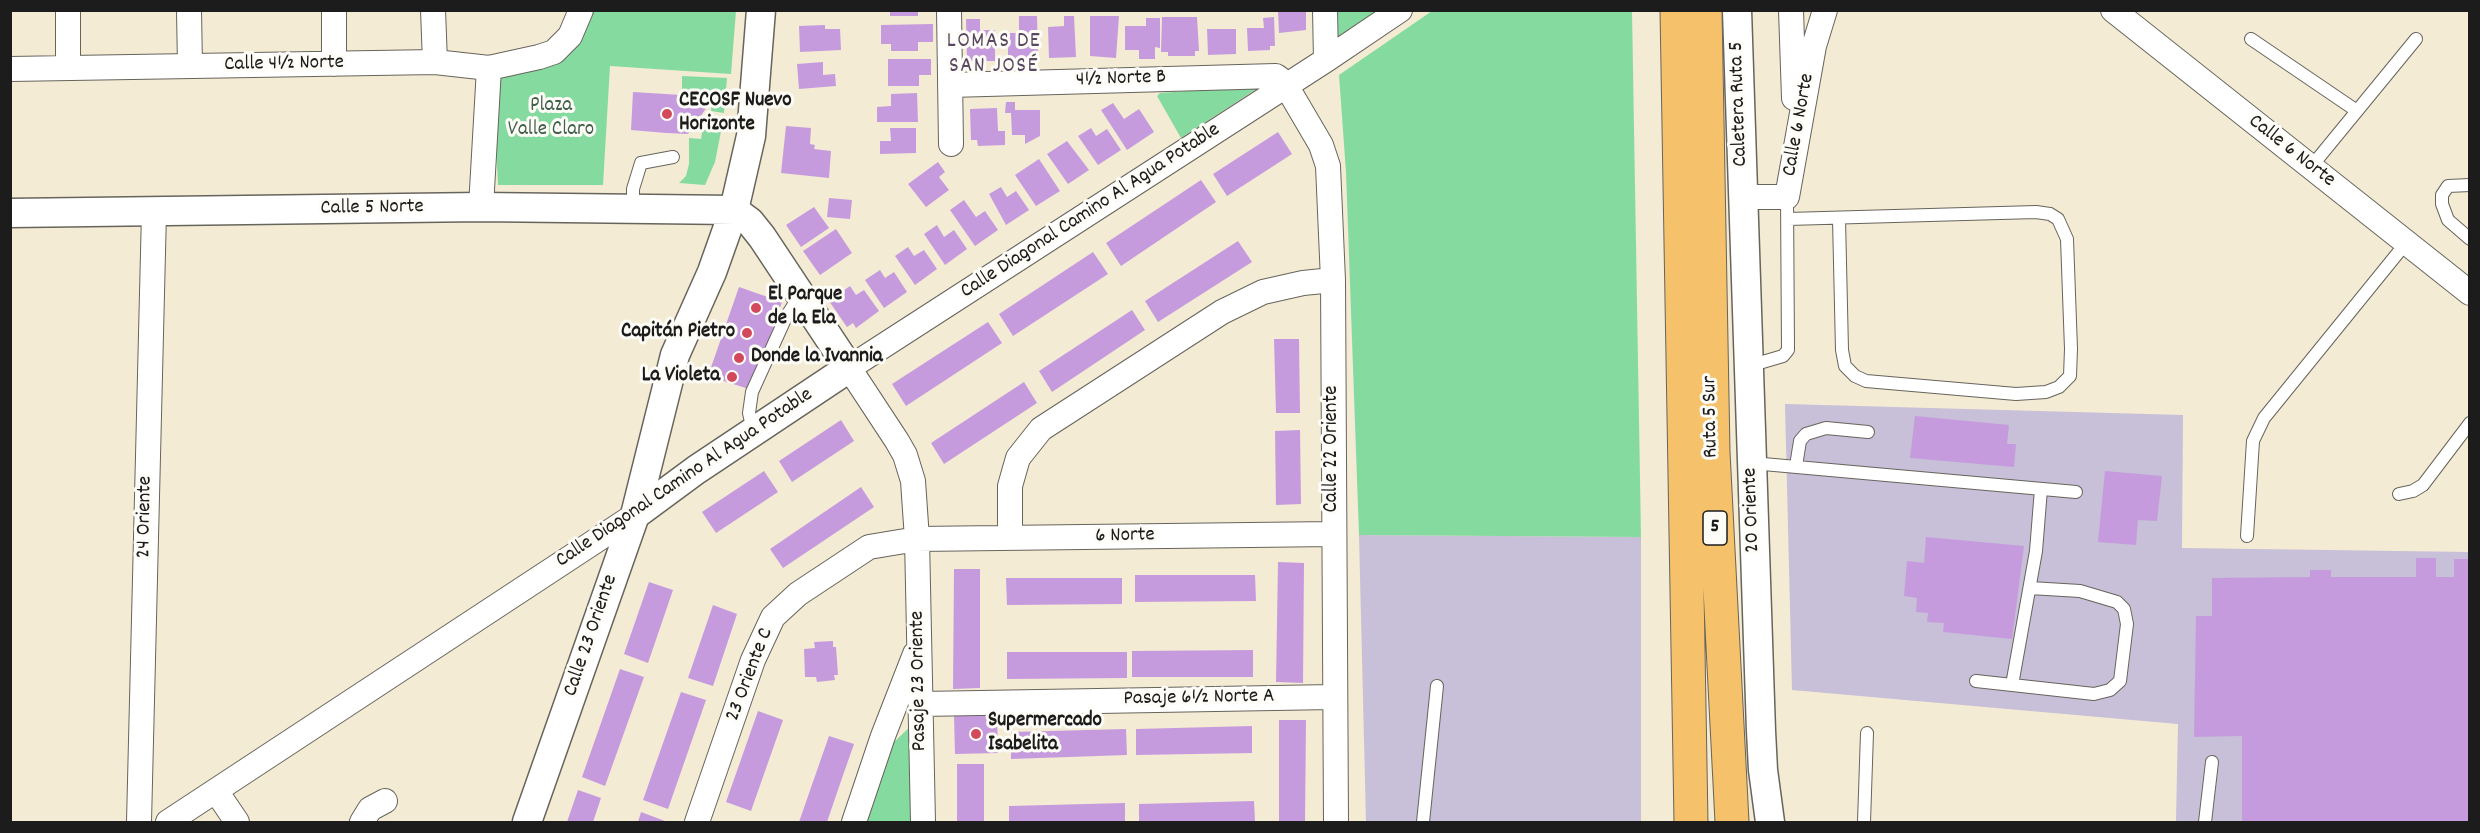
<!DOCTYPE html>
<meta charset="utf-8">
<style>
body{margin:0}
#map{position:relative;width:2480px;height:833px;overflow:hidden;background:#f3ebd4;font-family:Dekko,sans-serif}
canvas{display:block}
.frame{position:absolute;inset:0;border:12px solid #1c1c1c;pointer-events:none}
</style>
<div id="map">
<canvas width="2480" height="833"></canvas>
<div class="frame"></div>
</div>
<script>
const context = document.querySelector('canvas').getContext('2d');
context.lineJoin = 'round';
function fill(path, color) {
  context.fillStyle = color;
  context.fill(path, 'evenodd');
}
function poly(rows) {
  const path = new Path2D();
  for (const r of rows) {
    path.moveTo(r[0], r[1]);
    for (let i = 2; i < r.length; i += 2) path.lineTo(r[i], r[i + 1]);
  }
  return path;
}
function strokePath(path, color, width, dash) {
  context.strokeStyle = color;
  context.lineWidth = width;
  context.lineCap = dash ? 'butt' : 'round';
  context.setLineDash(dash || []);
  context.stroke(path);
}
function write(font, color, halo, rows, align = 'center') {
  context.font = font + ' Dekko,sans-serif';
  context.lineWidth = 6;
  context.setLineDash([]);
  context.textBaseline = 'middle';
  context.strokeStyle = halo;
  context.fillStyle = color;
  for (const [text, x, y, turn = 0] of rows) {
    context.save();
    context.translate(x, y);
    context.rotate((+turn || 0) * Math.PI / 180);
    context.textAlign = isNaN(turn) ? turn : align;
    if (halo) context.strokeText(text, 0, 0);
    context.fillText(text, 0, 0);
    context.restore();
  }
}
fill(poly([
 [1785,404,2183,415,2182,548,2469,552,2469,822,2176,822,2178,724,1792,690],
 [1359,535,1641,537,1641,822,1366,822]
]), '#c8bfd8');
fill(poly([
 [1334,10,1380,11,1335,41],
 [584,11,736,11,731,74,610,66,603,185,498,185,492,67,538,62],
 [1432,11,1632,11,1641,537,1359,535,1346,172,1339,75],
 [682,76,727,78,724,113,711,111,712,92,682,91],
 [1261,86,1181,138,1157,96,1160,93],
 [704,119,723,121,715,162,705,185,679,183,686,176,689,164,689,138,701,139],
 [916,721,915,822,865,822,892,744]
]), '#85db9f');
fill(poly([
 [890,10,918,10,918,16,890,16],
 [1278,10,1306,10,1306,30,1279,33],
 [1019,16,1037,16,1038,59,1008,60,1008,33,1019,33],
 [1064,16,1074,16,1076,57,1049,58,1048,27,1064,26],
 [1090,16,1119,16,1116,58,1090,56],
 [1162,17,1197,17,1199,51,1195,51,1195,56,1168,56,1168,52,1161,52],
 [1274,17,1275,46,1270,46,1270,50,1248,51,1247,28,1264,28,1263,18],
 [1146,18,1160,18,1160,48,1155,47,1155,59,1139,59,1139,50,1125,50,1125,26,1146,26],
 [966,19,980,19,980,30,995,30,995,61,967,61],
 [933,24,933,42,918,42,918,51,891,51,891,44,881,44,881,25],
 [825,25,825,29,840,29,841,50,800,52,799,26],
 [1207,29,1236,29,1236,54,1208,55],
 [888,59,931,59,931,75,919,75,919,86,888,86],
 [823,62,823,75,835,74,836,86,799,89,797,64],
 [633,92,714,97,688,134,666,133,631,130],
 [917,93,918,122,877,122,877,107,891,106,891,94],
 [1006,102,1015,102,1015,110,1040,110,1040,136,1025,144,1025,135,1012,135,1011,113,1005,113],
 [1113,103,1124,119,1139,109,1154,132,1127,150,1101,110],
 [997,108,998,131,1005,131,1005,145,978,146,977,140,971,140,970,109],
 [786,126,811,128,810,144,815,145,814,149,831,151,829,178,781,173],
 [890,128,916,128,916,153,880,154,880,141,891,141],
 [1091,128,1096,136,1107,129,1121,150,1098,165,1078,136],
 [1278,132,1292,154,1227,196,1213,174],
 [1067,141,1089,170,1068,184,1047,154],
 [1039,159,1060,191,1036,206,1015,175],
 [938,162,945,172,939,177,949,190,926,207,908,184],
 [1201,180,1216,202,1121,266,1106,243],
 [1001,187,1007,197,1016,191,1029,210,1006,225,989,194],
 [829,198,852,200,850,219,827,217],
 [964,200,976,217,985,211,998,230,975,246,950,210],
 [814,207,829,228,801,247,786,225],
 [937,225,944,237,954,230,967,249,945,265,924,234],
 [836,229,852,253,820,275,803,251],
 [1238,241,1252,262,1158,322,1145,301],
 [908,247,914,256,924,250,937,269,915,285,895,256],
 [1093,252,1108,274,1013,336,999,314],
 [880,270,885,278,894,272,907,292,884,308,865,280],
 [850,286,856,295,864,290,879,311,856,328,853,323,847,327,829,301],
 [739,287,782,302,752,390,708,376],
 [1132,310,1145,330,1052,392,1039,371],
 [988,322,1002,343,906,406,892,384],
 [1274,339,1299,339,1300,413,1276,413],
 [1024,382,1037,403,944,464,931,443],
 [1915,416,2009,425,2007,444,2016,444,2014,467,1910,458],
 [841,420,854,441,792,482,779,461],
 [1300,430,1301,504,1276,505,1275,431],
 [764,471,778,492,716,533,702,512],
 [2105,471,2162,476,2157,521,2138,520,2136,545,2098,542],
 [861,487,874,507,783,568,770,549],
 [1926,537,2024,546,2012,639,1943,632,1944,623,1927,622,1928,613,1916,612,1917,598,1904,596,1907,561,1924,563],
 [2416,558,2436,558,2436,577,2454,577,2454,559,2469,559,2469,822,2242,822,2242,736,2194,737,2196,616,2212,616,2212,578,2310,577,2310,570,2331,570,2331,577,2416,577],
 [1278,562,1304,563,1303,683,1276,682],
 [954,569,980,569,980,688,953,689],
 [1135,575,1255,575,1256,601,1135,602],
 [1006,578,1122,578,1122,604,1007,605],
 [649,582,673,590,648,663,624,654],
 [713,605,737,614,713,686,688,678],
 [833,641,833,647,836,647,838,675,834,675,835,680,817,682,816,677,805,677,804,649,815,648,814,642],
 [1253,650,1253,677,1132,677,1132,651],
 [1007,652,1127,652,1127,678,1007,679],
 [620,669,644,677,605,786,582,777],
 [681,692,706,700,668,809,643,800],
 [758,711,783,720,751,811,726,802],
 [997,714,998,753,955,754,954,715],
 [1279,720,1306,720,1305,822,1279,822],
 [1252,726,1252,753,1136,755,1136,729],
 [1126,729,1127,755,1011,759,1011,732],
 [829,736,854,744,841,781,827,822,799,822],
 [957,764,984,764,984,822,957,822],
 [578,790,601,798,593,822,567,822],
 [1254,801,1255,822,1139,822,1139,804],
 [1125,803,1125,822,1009,822,1009,806],
 [641,812,665,821,664,822,638,822]
]), '#c69bde');
const service = poly([
 [2251,39,2357,111],
 [2311,167,2416,39],
 [2470,185,2448,186,2442,195,2442,204,2448,220,2470,239],
 [633,208,633,189,641,163,673,157],
 [1788,219,2036,212,2050,214,2058,219,2067,239,2071,349,2070,376,2059,387,2046,392,2016,394,1866,381,1855,376,1845,366,1842,350,1839,219],
 [1749,366,1783,356,1788,350,1787,197],
 [753,431,749,413,752,392,786,317,800,295],
 [1752,463,2076,492],
 [1796,466,1800,441,1806,434,1826,428,1868,432],
 [2399,494,2413,491,2423,485,2470,423],
 [2247,536,2253,441,2264,418,2406,243],
 [1976,681,2094,694,2110,690,2120,681,2127,624,2124,609,2117,602,2080,591,2030,588],
 [2012,685,2036,551,2041,489],
 [1423,822,1437,686],
 [1864,822,1867,733],
 [2205,822,2212,762]
]);
const minor = poly([
 [68,10,68,68],
 [189,10,190,66],
 [334,10,334,64],
 [433,10,435,62],
 [949,10,951,144],
 [1325,10,1326,60],
 [1791,10,1794,98],
 [2113,10,2470,293],
 [10,69,435,62,489,68,539,57,554,52,570,36,581,10],
 [950,85,1276,76,1284,82,1321,145,1328,166,1333,280,1336,822],
 [1742,197,1787,197,1814,46,1825,10],
 [481,207,489,68],
 [1010,538,1010,486,1018,458,1041,429,1222,312,1263,292,1303,283,1333,280],
 [921,704,1333,697],
 [216,791,237,822],
 [139,822,154,212],
 [168,822,635,515],
 [362,822,370,809,385,801],
 [697,822,753,660,773,617,798,594,869,547,917,539,1333,534],
 [854,822,883,736,915,654],
 [923,822,917,539,913,481,905,455,897,441,849,368,1326,60,1400,10]
]);
const tertiary = poly([
 [1737,10,1761,731,1763,770,1770,822],
 [10,213,481,207,734,210],
 [635,515,696,470,849,368,762,237,750,222,734,210],
 [527,822,635,515,675,355,712,272,734,210,751,136,761,10]
]);
const motorway = poly([
 [1677,10,1691,822],
 [1705,10,1713,452,1732,822]
]);
strokePath(service, '#67645c', 14);
strokePath(minor, '#67645c', 26);
strokePath(tertiary, '#67645c', 31);
strokePath(motorway, '#67645c', 35);
strokePath(service, '#fff', 12);
strokePath(minor, '#fff', 24);
strokePath(tertiary, '#fff', 28);
strokePath(motorway, '#f5c16b', 33);
for (const [x, y, r, color] of [
 [667,114,6,"#d1495b"],
 [756,308,6,"#d1495b"],
 [747,333,6,"#d1495b"],
 [739,358,6,"#d1495b"],
 [732,377,6,"#d1495b"],
 [976,734,6,"#d1495b"]
]) {
  const dot = new Path2D();
  dot.arc(x, y, r, 0, 2 * Math.PI);
  context.fillStyle = color;
  context.fill(dot);
  strokePath(dot, '#fdfcf7', 2);
}
for (const [x, y, w] of [
 [1715,528,24]
]) {
  const box = new Path2D();
  box.roundRect(x - w / 2, y - 17, w, 34, 4.5);
  context.fillStyle = '#fdfcf7';
  context.fill(box);
  strokePath(box, '#1c1c1c', 1.5);
}
write('bold 20px', '#1c1c1c', null, [
 ["5",1715,528]
]);
write('21px', '#1c1c1c', '#fdfcf7', [
 ["Calle 4½ Norte",284,65,-1],
 ["4½ Norte B",1121,80,-2],
 ["Caletera Ruta 5",1740,104,-92],
 ["Calle 6 Norte",1800,125,-80],
 ["Calle 6 Norte",2291,152,38],
 ["Calle 5 Norte",372,209,-1],
 ["Calle Diagonal Camino Al Agua Potable",1091,212,-33],
 ["Ruta 5 Sur",1712,417,-91],
 ["Calle 22 Oriente",1333,449,-90],
 ["Calle Diagonal Camino Al Agua Potable",685,479,-34],
 ["20 Oriente",1753,510,-92],
 ["24 Oriente",146,517,-89],
 ["6 Norte",1125,537,-1],
 ["Calle 23 Oriente",592,636,-71],
 ["23 Oriente C",751,675,-69],
 ["Pasaje 23 Oriente",920,681,-91],
 ["Pasaje 6½ Norte A",1199,699,-1]
]);
write('bold 21px', '#1c1c1c', '#fdfcf7', [
 ["CECOSF Nuevo",679,102],
 ["Horizonte",679,126],
 ["El Parque",768,296],
 ["de la Ela",768,320],
 ["Capitán Pietro",735,333,"right"],
 ["Donde la Ivannia",751,358],
 ["La Violeta",720,377,"right"],
 ["Supermercado",988,722],
 ["Isabelita",988,746]
], 'left');
write('21px', '#415f4a', '#fdfcf7', [
 ["Plaza",551,107],
 ["Valle Claro",551,131]
]);
context.letterSpacing = '1.5px';
write('22px', '#584860', '#fdfcf7', [
 ["LOMAS DE",994,43],
 ["SAN JOSÉ",994,68]
]);
context.letterSpacing = '0px';
</script>
